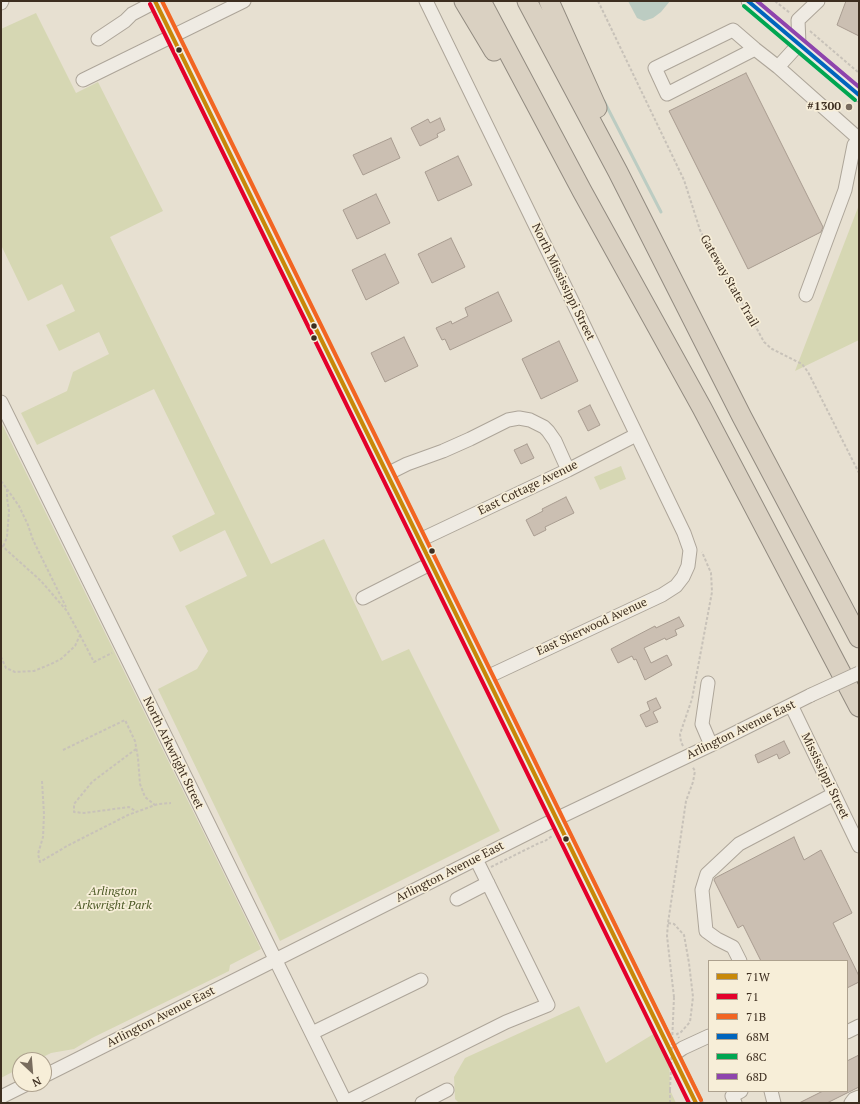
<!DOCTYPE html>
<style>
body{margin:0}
#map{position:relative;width:860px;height:1104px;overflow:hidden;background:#e7e0d1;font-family:"PT Serif",serif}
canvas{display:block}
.frame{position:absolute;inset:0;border:2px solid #3d2e20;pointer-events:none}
.legend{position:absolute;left:708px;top:960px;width:140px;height:132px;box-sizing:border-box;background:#f7eed8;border:1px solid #ada18e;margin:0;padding:5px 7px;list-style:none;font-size:12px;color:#3d2e20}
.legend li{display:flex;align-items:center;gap:8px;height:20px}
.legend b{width:20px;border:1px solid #ada18e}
.north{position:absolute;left:12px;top:1052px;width:40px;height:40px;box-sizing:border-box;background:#f7eed8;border:1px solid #ada18e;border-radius:50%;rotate:154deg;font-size:11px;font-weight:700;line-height:16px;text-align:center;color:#3d2e20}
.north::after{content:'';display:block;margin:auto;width:14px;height:18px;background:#786c5e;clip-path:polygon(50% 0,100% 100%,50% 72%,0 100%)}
</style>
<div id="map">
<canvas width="860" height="1104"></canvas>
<div class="frame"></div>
<ul class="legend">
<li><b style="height:5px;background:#c88808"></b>71W</li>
<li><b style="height:5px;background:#e4002b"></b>71</li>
<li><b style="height:5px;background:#f26522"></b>71B</li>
<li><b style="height:5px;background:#0065bd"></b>68M</li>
<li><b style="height:5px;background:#00a651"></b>68C</li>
<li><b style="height:5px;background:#8e44ad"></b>68D</li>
</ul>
<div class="north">N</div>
</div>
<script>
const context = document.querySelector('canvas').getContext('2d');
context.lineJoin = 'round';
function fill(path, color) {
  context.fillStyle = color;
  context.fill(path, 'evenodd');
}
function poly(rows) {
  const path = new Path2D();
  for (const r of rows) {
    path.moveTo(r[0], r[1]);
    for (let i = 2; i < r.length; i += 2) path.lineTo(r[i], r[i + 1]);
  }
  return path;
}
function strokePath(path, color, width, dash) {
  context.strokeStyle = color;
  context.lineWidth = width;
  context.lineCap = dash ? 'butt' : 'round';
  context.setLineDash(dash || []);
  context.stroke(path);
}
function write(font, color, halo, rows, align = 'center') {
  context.font = font + ' "PT Serif",serif';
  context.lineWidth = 3.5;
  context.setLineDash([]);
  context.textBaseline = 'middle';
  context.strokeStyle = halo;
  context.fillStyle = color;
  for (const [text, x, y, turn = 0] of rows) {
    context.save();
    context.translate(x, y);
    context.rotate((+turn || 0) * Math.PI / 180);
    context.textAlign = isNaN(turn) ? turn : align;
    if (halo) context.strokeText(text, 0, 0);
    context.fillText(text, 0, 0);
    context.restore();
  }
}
fill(poly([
 [36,13,76,93,98,82,163,211,110,237,271,564,324,539,382,661,409,649,500,831,280,941,158,689,197,669,208,651,185,606,247,576,225,530,180,552,172,536,215,514,154,389,37,445,21,413,67,391,73,372,109,354,99,332,59,351,46,325,75,311,62,284,28,301,1,245,1,29],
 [859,205,859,340,795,371],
 [1,422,261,949,230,965,229,971,92,1038,74,1049,51,1053,37,1060,20,1060,20,1068,1,1078],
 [621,466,626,479,600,490,594,477],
 [579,1006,606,1063,660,1030,669,1047,670,1090,676,1103,459,1103,455,1099,454,1077,465,1058]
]), '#d6d7b3');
fill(poly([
 [628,1,670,1,661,12,653,18,644,21,637,18]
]), '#bcccc2');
strokePath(poly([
 [604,101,661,212]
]), '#bcccc2', 3);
const building = poly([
 [846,1,859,1,859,36,837,25,846,1],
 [746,73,823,227,821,232,748,269,669,111,746,73],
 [440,118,445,130,437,134,438,137,420,146,411,128,428,119,430,123,440,118],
 [391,138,400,158,363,175,353,155,391,138],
 [458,156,472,185,438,201,425,172,458,156],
 [376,194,390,223,357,239,343,210,376,194],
 [451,238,465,267,432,283,418,254,451,238],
 [385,254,399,283,366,300,352,270,385,254],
 [498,292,512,321,450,350,445,339,442,340,436,328,451,321,452,324,468,316,465,308,498,292],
 [404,337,418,366,385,382,371,353,404,337],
 [559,341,578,381,541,399,522,359,559,341],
 [590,405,600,425,588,431,578,411,590,405],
 [527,444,534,458,521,464,514,450,527,444],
 [566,497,574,513,545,527,546,530,534,536,526,520,543,511,542,509,566,497],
 [679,617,684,626,675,630,677,635,666,640,665,638,644,648,651,663,667,655,672,665,645,680,636,659,634,660,632,656,618,663,611,649,655,626,656,628,679,617],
 [656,698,661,708,653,712,658,722,646,727,640,715,650,710,647,702,656,698],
 [784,741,790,753,779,759,777,754,758,763,755,755,784,741],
 [794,837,804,860,821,850,852,913,833,923,859,976,859,982,847,988,847,961,761,961,743,925,738,928,714,880,715,878,794,837],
 [859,1055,859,1087,827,1103,799,1103,823,1091,847,1091,847,1061,859,1055]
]);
fill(building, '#cbbfb2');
strokePath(building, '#a89c90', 1);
const minor = poly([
 [155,1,696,1103],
 [426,1,577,311,684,533,690,550,688,566,683,577,676,586,662,595,487,677],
 [748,1,859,95],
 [818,1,798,20,799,44,778,67,859,139],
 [1,3,2,1],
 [98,39,125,21,132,14,155,2],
 [755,49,667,94,655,68,733,30,755,49,778,67],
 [83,80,244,1],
 [806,295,845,190,854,145,859,139],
 [1,402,346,1103],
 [387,474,407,464,443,451,470,439,508,420,519,418,530,420,544,427,548,431,555,441,568,470],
 [420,540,568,470,636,435],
 [363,598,430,564],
 [708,683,702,724,711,745],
 [791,705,859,846],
 [457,899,488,883],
 [740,961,733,947,717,939,706,931,702,890,707,874,739,844,834,794],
 [847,1032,859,1026],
 [312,1033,421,980],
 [673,1055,683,1048,709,1036],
 [44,1076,556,819,711,745,811,695],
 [771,1091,774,1103],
 [1,1097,27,1084],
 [344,1103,506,1022,548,1005,476,859],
 [422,1103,447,1090],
 [735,1103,732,1096,741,1091],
 [851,1103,854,1099,859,1097]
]);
const highway = poly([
 [464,1,494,51],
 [481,1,582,191,702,408,859,707],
 [527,1,618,172,742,417,859,638],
 [549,1,597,108]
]);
strokePath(minor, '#ada599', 15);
strokePath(highway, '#928b80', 21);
strokePath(poly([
 [598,1,684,180,700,230,710,250,738,294,764,342,772,349,802,364,808,372,859,473],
 [775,1,790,13],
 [810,31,859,73],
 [1,481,7,489,7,498,9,511,7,537,3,547],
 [7,489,19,506,28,525,33,540,66,607],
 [1,545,41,581,67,611,80,635,75,646,61,659,51,664,34,671,15,672,6,668,1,657],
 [80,635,94,662,112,653],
 [683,746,681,742,680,734,692,699,712,592,711,573,702,552],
 [136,749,92,782,74,804,74,812,84,813,129,807,137,812],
 [63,750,125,720,135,741,138,758,140,784,145,797,155,805],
 [42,781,44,814,43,837,38,854,40,862,67,846,128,815,158,804,171,803],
 [491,867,539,843,545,841,552,836],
 [668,923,674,924,684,935,689,963,693,997,690,1022,681,1032,677,1034,679,1038],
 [674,997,667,936,668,923,686,801,693,782,695,771,692,766],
 [670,1103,670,1090]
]), '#c8c2b9', 2, [3, 2]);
strokePath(minor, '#efebe3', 13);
strokePath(highway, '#dad1c2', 19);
const minorBridge = poly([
 [811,695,859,673]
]);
strokePath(minorBridge, '#ada599', 15, []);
strokePath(poly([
 [670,1090,674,997]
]), '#c8c2b9', 2, [3, 2]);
strokePath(minorBridge, '#efebe3', 13);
strokePath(poly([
 [155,1,696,1103]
]), '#c88808', 4);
strokePath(poly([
 [150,4,689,1103]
]), '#e4002b', 4);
strokePath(poly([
 [162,1,701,1100]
]), '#f26522', 4);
strokePath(poly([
 [748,1,859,95]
]), '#0065bd', 4);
strokePath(poly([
 [744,6,855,100]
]), '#00a651', 4);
strokePath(poly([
 [757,1,859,87]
]), '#8e44ad', 4);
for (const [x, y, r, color] of [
 [179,50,3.5,"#3d2e20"],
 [849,107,4,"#786c5e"],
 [314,326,3.5,"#3d2e20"],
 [314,338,3.5,"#3d2e20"],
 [432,551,3.5,"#3d2e20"],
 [566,839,3.5,"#3d2e20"]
]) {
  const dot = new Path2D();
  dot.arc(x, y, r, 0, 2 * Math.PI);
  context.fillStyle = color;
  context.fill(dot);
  strokePath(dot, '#f7eed8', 1.5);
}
write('bold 12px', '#3d2e20', '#f7eed8', [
 ["#1300",841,107]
], 'right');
write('12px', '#3d2e20', '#f7eed8', [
 ["Gateway State Trail",729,281,60],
 ["North Mississippi Street",563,282,64],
 ["East Cottage Avenue",528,488,-26],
 ["East Sherwood Avenue",592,627,-25],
 ["Arlington Avenue East",741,730,-26],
 ["North Arkwright Street",173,753,64],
 ["Mississippi Street",825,776,64],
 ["Arlington Avenue East",450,872,-27],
 ["Arlington Avenue East",161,1017,-27]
]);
write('italic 12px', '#4d5a26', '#f7eed8', [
 ["Arlington",113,892],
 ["Arkwright Park",113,906]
]);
</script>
